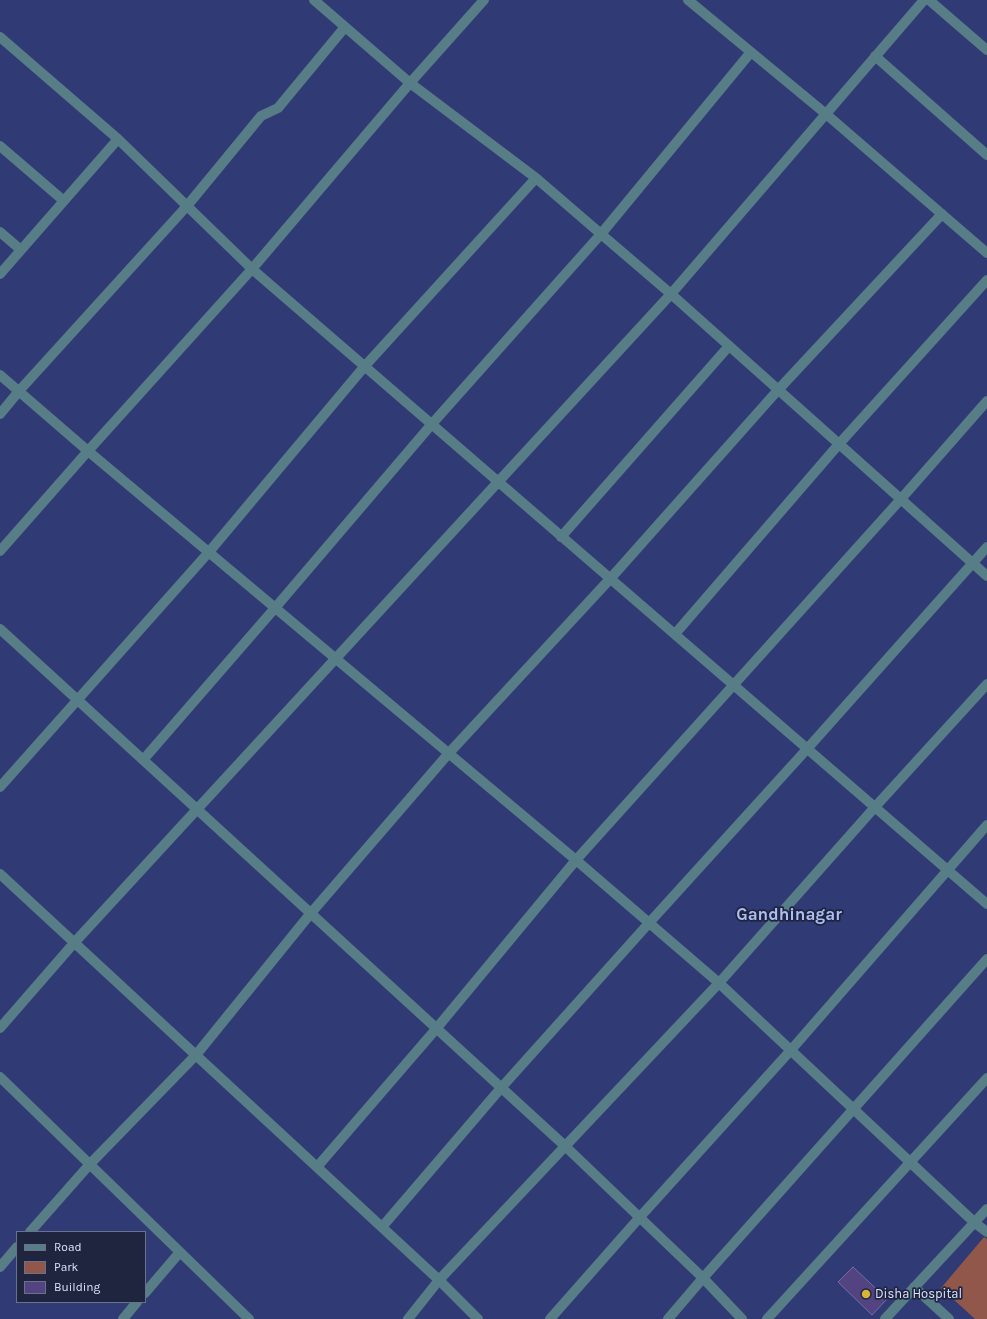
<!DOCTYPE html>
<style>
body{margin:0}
#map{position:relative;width:987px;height:1319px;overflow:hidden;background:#303a74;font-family:Karla,sans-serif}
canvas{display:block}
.legend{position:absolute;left:16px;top:1231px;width:130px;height:72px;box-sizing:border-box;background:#1f253f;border:1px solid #6a718c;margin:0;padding:5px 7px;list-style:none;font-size:12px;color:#dbe3ff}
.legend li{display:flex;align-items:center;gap:8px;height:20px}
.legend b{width:20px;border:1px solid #6a718c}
</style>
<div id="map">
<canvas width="987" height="1319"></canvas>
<ul class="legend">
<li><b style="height:5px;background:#577d86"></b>Road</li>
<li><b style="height:11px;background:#91574a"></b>Park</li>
<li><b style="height:11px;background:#534481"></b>Building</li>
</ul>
</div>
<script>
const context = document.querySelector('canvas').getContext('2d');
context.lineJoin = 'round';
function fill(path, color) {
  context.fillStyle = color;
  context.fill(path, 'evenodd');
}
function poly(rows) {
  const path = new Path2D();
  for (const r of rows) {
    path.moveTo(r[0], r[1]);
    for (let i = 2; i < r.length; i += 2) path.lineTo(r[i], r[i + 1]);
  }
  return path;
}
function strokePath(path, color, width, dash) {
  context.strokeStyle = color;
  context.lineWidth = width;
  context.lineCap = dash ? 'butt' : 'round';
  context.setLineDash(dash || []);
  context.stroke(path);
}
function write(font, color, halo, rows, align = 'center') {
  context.font = font + ' Karla,sans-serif';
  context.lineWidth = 3.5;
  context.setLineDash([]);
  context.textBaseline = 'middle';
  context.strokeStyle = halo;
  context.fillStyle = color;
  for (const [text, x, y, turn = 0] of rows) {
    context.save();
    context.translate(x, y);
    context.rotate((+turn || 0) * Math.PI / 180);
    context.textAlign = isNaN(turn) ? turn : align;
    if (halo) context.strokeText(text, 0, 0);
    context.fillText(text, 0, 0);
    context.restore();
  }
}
fill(poly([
 [984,1237,987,1239,987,1319,975,1319,941,1288]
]), '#91574a');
const building = poly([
 [853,1267,887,1299,872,1315,838,1282,853,1267]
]);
fill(building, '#534481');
strokePath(building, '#786aaa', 1);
strokePath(poly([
 [314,0,410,83,536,178,601,234,671,294,987,576],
 [688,0,826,114,987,253],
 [929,0,987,50],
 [0,37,118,139,252,269,987,904],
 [875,56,987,155],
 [0,146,64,201],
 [0,232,21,250],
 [0,274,118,139],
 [0,375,88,451,576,860,719,983,975,1223,987,1232],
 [0,414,19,391,187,206,261,116,278,108,345,27],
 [561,537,729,346],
 [0,551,88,451,252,269,410,83,484,0],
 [0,629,565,1146,703,1278,742,1319],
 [675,634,839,444,987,280],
 [143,760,275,608,431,425,601,234,751,52],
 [0,787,209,552,364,367,536,178],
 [0,874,439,1280,478,1319],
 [0,1028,74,943,671,294,924,0],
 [0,1077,249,1319],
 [317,1167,436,1029,576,860,901,499,987,401],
 [382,1227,501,1088,649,923,807,749,987,547],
 [30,1232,90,1164,196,1055,311,913,449,753,610,579,778,390,942,214],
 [0,1267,17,1247],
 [914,1287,949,1319],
 [145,1293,180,1252],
 [123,1319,137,1302],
 [408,1319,439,1280,719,983,875,807,987,684],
 [550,1319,640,1217,791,1050,987,825],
 [668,1319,703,1278,987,959],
 [767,1319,987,1078],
 [885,1319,987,1209]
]), '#577d86', 10);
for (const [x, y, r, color] of [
 [866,1294,5,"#d7b434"]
]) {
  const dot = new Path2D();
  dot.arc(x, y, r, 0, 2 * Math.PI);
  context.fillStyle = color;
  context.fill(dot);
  strokePath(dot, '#1f253f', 1.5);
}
write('13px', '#dbe3ff', '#1f253f', [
 ["Disha Hospital",875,1294]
], 'left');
write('bold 17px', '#aebdf3', '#1f253f', [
 ["Gandhinagar",789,915]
]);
</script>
